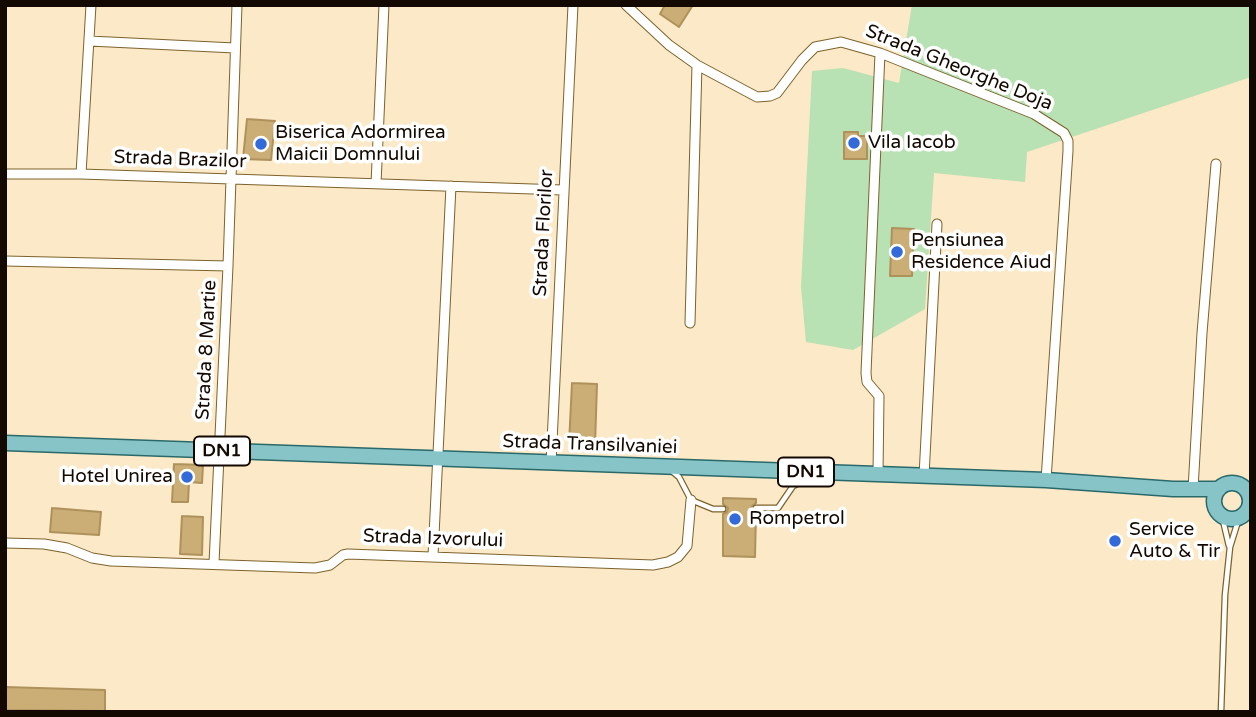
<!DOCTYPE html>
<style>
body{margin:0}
#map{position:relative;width:1256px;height:717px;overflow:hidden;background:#fbe9c7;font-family:"Varela Round",sans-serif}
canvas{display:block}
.frame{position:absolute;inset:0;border:7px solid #130900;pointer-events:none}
</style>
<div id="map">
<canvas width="1256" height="717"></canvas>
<div class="frame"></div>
</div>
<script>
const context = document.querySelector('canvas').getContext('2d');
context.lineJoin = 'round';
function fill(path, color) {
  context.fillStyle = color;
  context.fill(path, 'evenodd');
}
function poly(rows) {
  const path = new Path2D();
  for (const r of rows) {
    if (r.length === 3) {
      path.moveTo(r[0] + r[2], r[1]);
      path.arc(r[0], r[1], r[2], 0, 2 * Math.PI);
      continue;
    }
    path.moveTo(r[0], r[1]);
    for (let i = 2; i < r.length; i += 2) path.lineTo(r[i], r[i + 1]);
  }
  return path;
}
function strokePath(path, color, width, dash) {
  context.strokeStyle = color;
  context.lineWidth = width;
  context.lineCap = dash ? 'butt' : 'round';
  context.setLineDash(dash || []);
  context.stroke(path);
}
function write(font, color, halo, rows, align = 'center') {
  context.font = font + ' "Varela Round",sans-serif';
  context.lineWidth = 7;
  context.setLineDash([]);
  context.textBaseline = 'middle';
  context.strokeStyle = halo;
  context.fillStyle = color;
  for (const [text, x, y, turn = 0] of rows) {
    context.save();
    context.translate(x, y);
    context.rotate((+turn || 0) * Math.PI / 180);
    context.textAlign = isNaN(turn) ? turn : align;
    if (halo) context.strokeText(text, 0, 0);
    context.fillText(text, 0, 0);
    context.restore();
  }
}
fill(poly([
 [912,5,1251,5,1251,77,1027,152,1025,182,934,173,925,309,853,350,806,342,801,287,812,71,843,68,899,83]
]), '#b8e1b4');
const building = poly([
 [665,5,693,5,679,27,660,14,665,5],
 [247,119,275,121,271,160,243,159,247,119],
 [844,132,858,132,858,136,867,136,867,159,844,159,844,132],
 [892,228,914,229,912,276,890,276,892,228],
 [572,383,597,384,595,445,569,444,572,383],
 [174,464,203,465,202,483,189,482,188,502,172,502,174,464],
 [723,498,756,499,756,503,751,507,756,513,755,557,723,556,723,514,727,512,728,508,723,504,723,498],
 [52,508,101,512,99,535,50,532,52,508],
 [182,516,203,517,202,555,180,554,182,516],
 [5,687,105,690,105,711,5,710,5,687]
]);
fill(building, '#cbad76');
strokePath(building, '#ae915b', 2);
const lane = poly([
 [673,472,679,477,691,500,713,509,723,509],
 [756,508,778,508,793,486,811,477],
 [1222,516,1229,546],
 [1221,712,1225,595,1230,547,1239,518]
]);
const street = poly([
 [626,5,669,45,697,65,757,97,770,96,777,93,802,60,815,47,841,42,880,53,1034,114,1064,133,1068,141,1068,151,1046,480],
 [89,41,235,48],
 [5,174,81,174,563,190],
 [81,174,91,5],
 [376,184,384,5],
 [5,261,228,266],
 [690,323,697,65],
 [551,463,573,5],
 [878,474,879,396,867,382,866,373,880,53],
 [924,476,937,224],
 [1193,489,1202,333,1216,164],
 [5,543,44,544,67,548,92,558,111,561,315,568,330,565,343,555,348,554,653,565,668,562,678,557,687,546,691,500],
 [433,556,451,186],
 [214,563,228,266,237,5]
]);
const primary = poly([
 [5,443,1046,480,1173,489,1219,489],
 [1232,501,18]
]);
strokePath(lane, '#7d622b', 7);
strokePath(street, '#7d622b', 11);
strokePath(primary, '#2a696a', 17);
strokePath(lane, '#fff', 4.5);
strokePath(street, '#fff', 9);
strokePath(primary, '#87c4c8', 14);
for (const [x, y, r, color] of [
 [854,143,7,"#336ad9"],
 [261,144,7,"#336ad9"],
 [897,252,7,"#336ad9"],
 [187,477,7,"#336ad9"],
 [735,519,7,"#336ad9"],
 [1115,541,7,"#336ad9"]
]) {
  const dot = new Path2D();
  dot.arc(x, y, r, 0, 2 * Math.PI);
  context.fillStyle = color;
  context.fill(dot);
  strokePath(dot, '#fff', 2.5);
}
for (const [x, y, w] of [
 [222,451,56],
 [806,472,56]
]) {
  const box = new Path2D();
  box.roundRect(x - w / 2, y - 14.5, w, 29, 5);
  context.fillStyle = '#fff';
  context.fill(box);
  strokePath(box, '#130900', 2);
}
write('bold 18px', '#130900', null, [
 ["DN1",222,451],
 ["DN1",806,472]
]);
write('19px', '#130900', '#fff', [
 ["Strada Gheorghe Doja",959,68,22],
 ["Strada Brazilor",180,160,2],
 ["Strada Florilor",544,233,-87],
 ["Strada 8 Martie",207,350,-87],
 ["Strada Transilvaniei",590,445,2],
 ["Strada Izvorului",433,539,2]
]);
write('19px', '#130900', '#fff', [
 ["Biserica Adormirea",275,133],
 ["Maicii Domnului",275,155],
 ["Vila Iacob",868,143],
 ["Pensiunea",911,241],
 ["Residence Aiud",911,263],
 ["Hotel Unirea",173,477,"right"],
 ["Rompetrol",749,519],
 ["Service",1129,530],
 ["Auto & Tir",1129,552]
], 'left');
</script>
